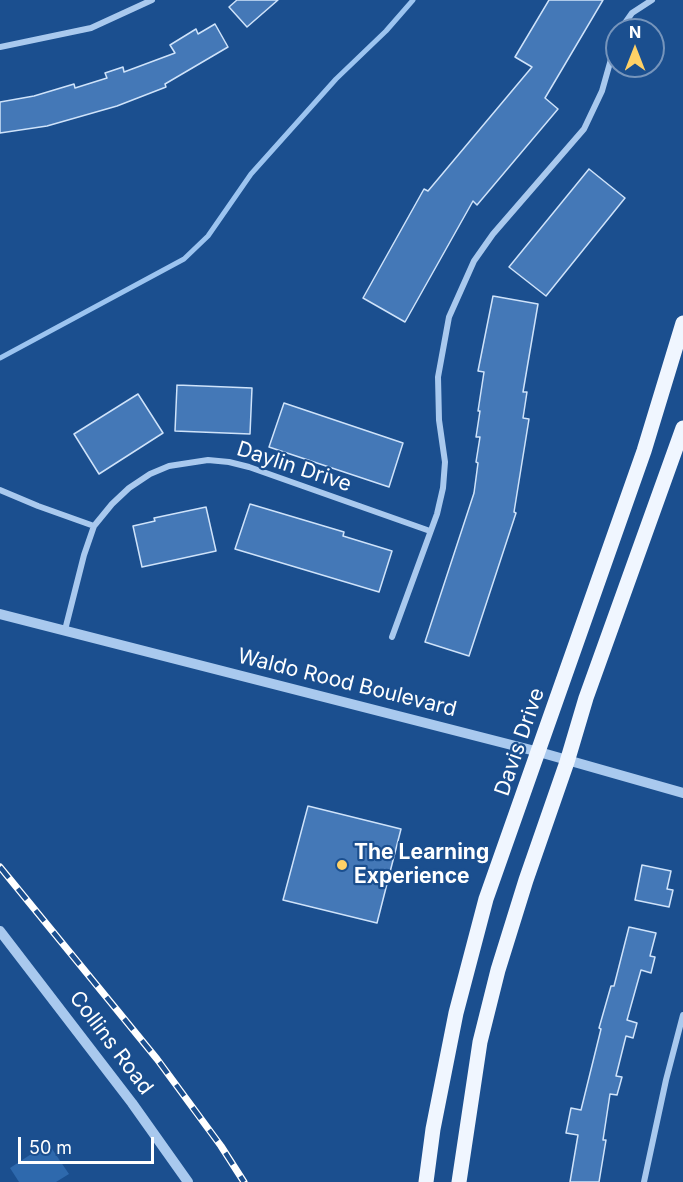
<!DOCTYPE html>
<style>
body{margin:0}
#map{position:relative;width:683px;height:1182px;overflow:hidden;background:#1b4f8f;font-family:Inter,sans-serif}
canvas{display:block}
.north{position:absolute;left:605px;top:18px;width:60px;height:60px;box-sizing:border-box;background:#1b4f8f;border:2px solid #7695bc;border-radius:50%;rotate:0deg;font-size:16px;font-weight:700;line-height:24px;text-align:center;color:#fff}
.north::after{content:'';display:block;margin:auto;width:21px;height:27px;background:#ffd166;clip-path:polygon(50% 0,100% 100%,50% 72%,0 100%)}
.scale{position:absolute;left:18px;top:1137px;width:136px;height:27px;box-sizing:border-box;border:3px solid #fff;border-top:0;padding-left:8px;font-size:18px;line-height:21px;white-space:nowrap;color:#fff;-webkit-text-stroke:4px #1b4f8f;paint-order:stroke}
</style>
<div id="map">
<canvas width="683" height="1182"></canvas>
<div class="north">N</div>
<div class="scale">50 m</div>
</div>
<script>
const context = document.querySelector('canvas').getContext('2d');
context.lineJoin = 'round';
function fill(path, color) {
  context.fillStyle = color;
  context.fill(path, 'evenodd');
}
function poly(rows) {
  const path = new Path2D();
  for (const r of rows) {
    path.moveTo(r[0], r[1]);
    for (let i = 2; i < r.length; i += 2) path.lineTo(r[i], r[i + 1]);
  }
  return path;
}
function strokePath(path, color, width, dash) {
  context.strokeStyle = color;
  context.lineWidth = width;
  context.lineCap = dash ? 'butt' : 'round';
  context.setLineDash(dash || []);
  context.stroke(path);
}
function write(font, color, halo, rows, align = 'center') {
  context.font = font + ' Inter,sans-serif';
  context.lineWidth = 4.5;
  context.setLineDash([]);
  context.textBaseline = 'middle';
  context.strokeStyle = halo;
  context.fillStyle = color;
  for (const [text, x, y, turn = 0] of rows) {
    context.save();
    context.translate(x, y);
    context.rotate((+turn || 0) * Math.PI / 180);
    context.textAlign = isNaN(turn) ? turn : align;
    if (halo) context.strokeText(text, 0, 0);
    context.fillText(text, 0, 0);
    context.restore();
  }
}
fill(poly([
 [48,1143,69,1174,56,1182,19,1182,10,1168]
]), '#2e69ad');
strokePath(poly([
 [0,358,184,259,208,236,251,174,336,79,386,31,413,0]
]), '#9cc4f0', 5);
const building = poly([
 [237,0,278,0,247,27,229,7,237,0],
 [549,0,603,0,545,98,558,109,477,205,473,201,405,322,363,298,424,189,428,191,532,67,515,57,549,0],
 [215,24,228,47,165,84,166,87,117,106,47,126,0,133,0,102,34,96,74,84,75,88,107,78,105,73,123,67,124,72,175,53,170,45,196,29,198,34,215,24],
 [589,169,625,198,546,296,509,267,589,169],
 [493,296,538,304,523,392,527,392,523,418,529,419,514,512,516,513,469,656,425,642,474,493,478,463,476,462,480,437,476,437,480,411,478,411,484,372,478,371,493,296],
 [177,385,252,388,250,434,175,431,177,385],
 [138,394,163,433,99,474,74,434,138,394],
 [284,403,403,443,389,487,269,447,284,403],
 [250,504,344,532,343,536,392,551,379,592,235,549,250,504],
 [206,507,216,551,142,567,133,526,155,521,154,518,206,507],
 [308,806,401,829,377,923,283,900,308,806],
 [642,865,671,871,667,889,673,890,669,907,635,900,642,865],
 [629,927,656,933,650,956,655,957,651,973,641,970,627,1020,637,1023,633,1038,626,1036,616,1076,622,1077,617,1095,610,1094,603,1140,606,1140,599,1182,570,1182,578,1135,566,1133,571,1108,581,1110,601,1029,599,1028,611,986,614,986,629,927]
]);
fill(building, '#4478b7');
strokePath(building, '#cfe3fa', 1.5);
strokePath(poly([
 [620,30,632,13,652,0],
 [0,47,91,28,152,0],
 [0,490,38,506,94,526],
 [65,630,84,555,94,526,112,504,129,488,150,474,169,466,208,460,229,462,249,467,430,531],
 [392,637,437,514,443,488,445,462,439,420,438,377,449,317,474,261,493,234,584,129,602,91,617,38],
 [644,1182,666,1080,683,1015]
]), '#a9c9ee', 6);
strokePath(poly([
 [0,614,539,752,683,793],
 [0,931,132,1103,188,1182]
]), '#a9c9ee', 10);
strokePath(poly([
 [426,1182,433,1129,456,1013,486,899,644,451,683,323],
 [459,1182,480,1042,498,970,526,880,567,762,586,698,683,428]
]), '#f0f6ff', 15);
const rail = poly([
 [0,867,157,1059,221,1146,244,1182]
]);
strokePath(rail, '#fff', 7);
strokePath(rail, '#1b4f8f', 4.5, [14]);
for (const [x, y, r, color] of [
 [342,865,6,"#ffd166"]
]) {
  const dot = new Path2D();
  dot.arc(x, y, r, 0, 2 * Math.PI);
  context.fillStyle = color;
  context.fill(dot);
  strokePath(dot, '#1b4f8f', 2);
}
write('21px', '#fff', '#1b4f8f', [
 ["Daylin Drive",294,467,18],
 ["Waldo Rood Boulevard",347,683,14],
 ["Davis Drive",520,742,-71],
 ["Collins Road",111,1043,53]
]);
write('bold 21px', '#fff', '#1b4f8f', [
 ["The Learning",354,853],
 ["Experience",354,877]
], 'left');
</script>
